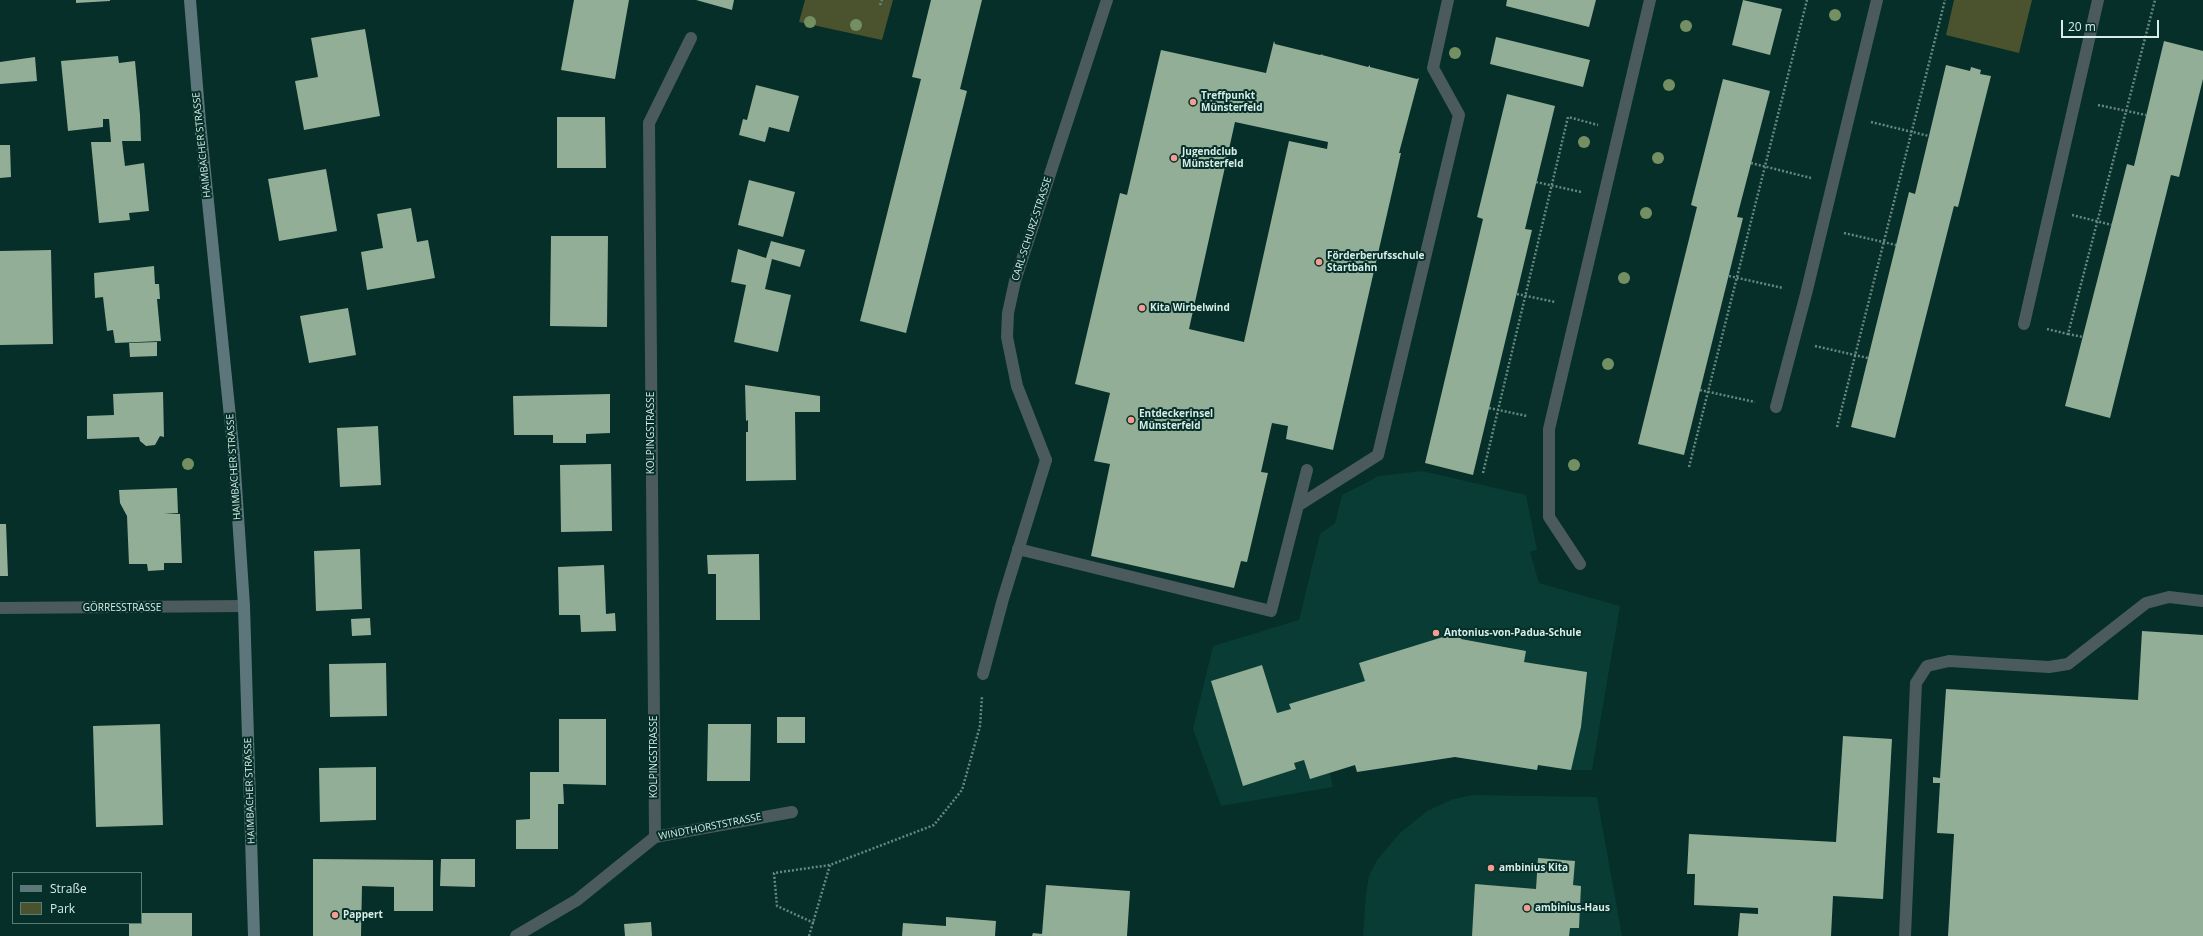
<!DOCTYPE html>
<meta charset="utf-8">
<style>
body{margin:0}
#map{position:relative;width:2203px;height:936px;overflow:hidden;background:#052f28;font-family:"Open Sans",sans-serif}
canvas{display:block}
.legend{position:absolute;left:12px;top:872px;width:130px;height:52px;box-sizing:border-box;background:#052f28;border:1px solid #597b75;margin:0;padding:5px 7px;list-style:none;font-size:12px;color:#d8ede8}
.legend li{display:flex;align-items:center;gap:8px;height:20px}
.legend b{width:20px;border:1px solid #597b75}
.scale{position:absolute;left:2061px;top:20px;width:98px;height:18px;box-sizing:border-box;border:2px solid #d8ede8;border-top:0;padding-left:5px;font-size:12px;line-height:14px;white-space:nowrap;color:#d8ede8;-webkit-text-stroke:3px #052f28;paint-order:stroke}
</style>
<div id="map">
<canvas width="2203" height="936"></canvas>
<ul class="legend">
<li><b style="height:5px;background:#5c767b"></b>Straße</li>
<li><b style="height:11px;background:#4b522e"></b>Park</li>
</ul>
<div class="scale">20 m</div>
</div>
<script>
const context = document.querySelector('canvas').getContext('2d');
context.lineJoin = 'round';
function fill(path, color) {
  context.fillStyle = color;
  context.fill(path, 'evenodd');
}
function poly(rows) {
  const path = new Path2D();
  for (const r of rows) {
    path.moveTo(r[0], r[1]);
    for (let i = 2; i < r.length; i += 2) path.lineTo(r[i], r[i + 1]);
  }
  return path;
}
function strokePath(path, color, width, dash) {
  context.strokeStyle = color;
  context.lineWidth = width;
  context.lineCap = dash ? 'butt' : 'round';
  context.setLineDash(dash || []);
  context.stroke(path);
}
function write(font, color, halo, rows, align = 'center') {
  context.font = font + ' "Open Sans",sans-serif';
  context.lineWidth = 4;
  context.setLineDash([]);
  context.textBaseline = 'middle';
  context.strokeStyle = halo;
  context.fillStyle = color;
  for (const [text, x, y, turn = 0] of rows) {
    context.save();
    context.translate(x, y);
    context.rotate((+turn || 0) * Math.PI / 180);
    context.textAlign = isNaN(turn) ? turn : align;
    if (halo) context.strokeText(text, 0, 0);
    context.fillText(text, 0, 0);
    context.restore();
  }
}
fill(poly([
 [1422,471,1526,495,1537,550,1530,552,1539,583,1620,606,1592,770,1571,770,1538,765,1537,770,1455,757,1355,765,1330,773,1333,787,1221,806,1193,729,1213,646,1299,620,1320,534,1335,523,1342,495,1379,476],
 [1472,795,1597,797,1622,936,1363,936,1366,893,1369,876,1377,860,1400,833,1427,811,1453,799]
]), '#093c34');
fill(poly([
 [805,0,893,0,882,40,799,22],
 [1954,0,2032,0,2019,53,1946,35]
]), '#4b522e');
fill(poly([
 [76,0,110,0,110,1,76,3],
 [574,0,629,0,615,79,561,70],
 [696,0,734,0,732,10],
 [931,0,982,0,960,89,967,91,906,333,860,321,921,79,912,77],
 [1507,0,1596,0,1589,27,1506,6],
 [1743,0,1782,9,1770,55,1732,45],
 [365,29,380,116,304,130,295,81,318,77,311,38],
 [1496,37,1590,60,1583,87,1490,64],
 [1274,41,1275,44,1320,55,1323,54,1322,55,1368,67,1370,65,1370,67,1417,79,1419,78,1399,153,1401,153,1333,450,1286,439,1288,426,1272,423,1261,472,1268,473,1247,562,1241,561,1234,588,1091,556,1110,464,1094,461,1110,393,1075,384,1120,193,1127,195,1161,50,1266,73],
 [1235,122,1328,142,1327,149,1289,141,1244,342,1189,329],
 [2164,41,2203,51,2203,79,2179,177,2171,175,2110,418,2065,406,2127,164,2134,166],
 [118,56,119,63,135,61,140,115,141,141,122,141,125,166,144,163,149,211,129,213,130,220,99,223,91,142,111,142,109,119,103,119,103,127,68,131,61,61],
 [35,57,37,81,0,84,0,62],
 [1946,65,1970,71,1971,67,1981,70,1980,74,1991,76,1958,207,1954,206,1895,438,1851,427,1909,192,1915,194],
 [1723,79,1770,91,1737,217,1743,218,1684,455,1638,444,1697,207,1691,205],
 [756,85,799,96,789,132,769,127,765,142,739,135,743,119,747,120],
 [1507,94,1555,106,1525,229,1532,230,1473,475,1425,463,1483,219,1477,217],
 [557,117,605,117,606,168,557,168],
 [0,145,10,145,11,177,0,178],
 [326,169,337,231,279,241,268,179],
 [749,180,795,192,783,237,738,225],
 [411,208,417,242,428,240,435,278,367,290,361,252,383,248,377,214],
 [551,236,608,236,607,327,550,326],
 [771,241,805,250,800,267,772,259,765,289,791,295,778,352,734,342,746,285,731,282,738,249,766,258],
 [51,250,53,344,0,345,0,251],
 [154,266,155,284,159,284,160,299,157,299,161,341,115,343,113,330,107,331,103,297,95,298,94,273],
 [348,308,356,355,309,363,300,316],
 [157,342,157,356,130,357,129,343],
 [745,385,820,396,820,412,795,412,796,480,746,481,746,432,748,432,748,420,746,421],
 [163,392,164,437,160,436,155,445,146,446,140,441,139,437,87,439,87,416,114,415,113,394],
 [610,394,610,433,586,434,586,443,553,443,553,435,514,435,513,396],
 [378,426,381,485,340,487,337,428],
 [611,464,612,531,561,532,560,465],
 [177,488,178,513,164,514,180,514,182,563,164,563,164,570,148,571,147,564,129,564,127,516,120,503,119,490],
 [0,524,6,524,8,576,0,576],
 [360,549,362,609,316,611,314,551],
 [759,554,760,620,716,620,716,574,708,574,707,555],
 [604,565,606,614,615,613,616,631,581,632,580,615,559,615,558,567],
 [370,618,371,635,352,636,351,619],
 [2142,631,2203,635,2203,936,1948,936,1954,834,1937,833,1940,783,1933,783,1933,777,1940,778,1946,689,2138,700],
 [1459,632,1461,639,1526,651,1524,662,1587,672,1581,727,1571,770,1538,765,1537,770,1455,757,1357,772,1355,765,1310,779,1304,760,1294,763,1296,769,1243,786,1211,681,1262,665,1277,713,1291,709,1289,704,1365,681,1359,663],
 [386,663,387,716,330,717,329,664],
 [777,717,805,717,805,743,777,743],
 [559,719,606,719,606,785,563,784,564,804,558,804,558,849,516,849,516,820,530,819,530,772,559,772],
 [160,724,163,825,96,827,93,726],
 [708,724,751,724,750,781,707,781],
 [1843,736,1892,739,1883,899,1833,896,1831,936,1738,936,1740,913,1758,914,1758,908,1694,905,1695,874,1687,874,1689,834,1836,842],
 [376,767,376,820,320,822,319,768],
 [1538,858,1575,861,1573,885,1581,886,1579,928,1570,928,1569,936,1472,936,1475,884,1536,889],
 [313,859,433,860,433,911,394,911,394,887,362,886,361,936,313,936],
 [441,859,475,859,475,887,440,886],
 [1046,885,1130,891,1127,936,1032,936,1033,933,1042,934],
 [141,913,192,913,192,936,129,936,129,923,141,923],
 [946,917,996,921,995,936,902,936,903,923,946,926],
 [651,922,652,936,625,936,624,924]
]), '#92ae96');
strokePath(poly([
 [880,5,882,0],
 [2098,105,2146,115],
 [1871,122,1929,136],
 [1751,163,1811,178],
 [1536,182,1581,192],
 [2072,215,2112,225],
 [1844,233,1896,245],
 [1729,276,1783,288],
 [1517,294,1555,302],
 [2047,329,2068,334,2155,0],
 [2068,334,2083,337],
 [1815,346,1868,358],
 [1700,390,1755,402],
 [1489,408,1527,416],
 [1837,427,1945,0],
 [1689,467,1807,0],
 [1483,473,1568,117,1598,125],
 [814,923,777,906,774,873,830,865,934,825,962,790,980,726,982,696],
 [809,936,830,865]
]), '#678781', 2.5, [2, 2]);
strokePath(poly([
 [2024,324,2098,0],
 [1776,407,1806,294,1877,0],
 [1299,505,1378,455,1459,115,1433,68,1448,0],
 [1018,549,1271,611,1307,470],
 [1580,564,1549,517,1549,429,1650,0],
 [983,674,1003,599,1046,460],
 [1905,936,1916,683,1927,666,1949,661,2049,667,2068,664,2146,603,2169,597,2203,601]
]), '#4a5a5d', 12);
strokePath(poly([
 [1046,460,1017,386,1007,337,1008,313,1015,281,1107,0],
 [0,608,244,606],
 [655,837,649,123,691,38],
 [516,936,577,900,655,837,792,812]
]), '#4a5a5d', 12);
strokePath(poly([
 [190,0,200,123,234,456,244,606,254,936]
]), '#5c767b', 12);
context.fillStyle = '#749063';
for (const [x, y] of [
 [1835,15],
 [810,22],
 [856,25],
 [1686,26],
 [1455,53],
 [1669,85],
 [1584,142],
 [1658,158],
 [1646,213],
 [1624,278],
 [1608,364],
 [188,464],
 [1574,465]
]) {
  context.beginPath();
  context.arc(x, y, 6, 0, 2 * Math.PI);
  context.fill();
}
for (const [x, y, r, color] of [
 [1193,102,4,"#f59c92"],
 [1174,158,4,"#f59c92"],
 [1319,262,4,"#f59c92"],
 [1142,308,4,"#f59c92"],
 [1131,420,4,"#f59c92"],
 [1436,633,4,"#f59c92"],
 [1491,868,4,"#f59c92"],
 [1527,908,4,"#f59c92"],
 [335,915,4,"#f59c92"]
]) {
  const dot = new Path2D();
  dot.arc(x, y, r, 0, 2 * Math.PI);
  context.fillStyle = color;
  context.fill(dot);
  strokePath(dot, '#052f28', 1.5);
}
write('bold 10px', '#d8ede8', '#052f28', [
 ["Treffpunkt",1201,96],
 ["Münsterfeld",1201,108],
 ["Jugendclub",1182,152],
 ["Münsterfeld",1182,164],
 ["Förderberufsschule",1327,256],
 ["Startbahn",1327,268],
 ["Kita Wirbelwind",1150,308],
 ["Entdeckerinsel",1139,414],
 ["Münsterfeld",1139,426],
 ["Antonius-von-Padua-Schule",1444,633],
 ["ambinius Kita",1499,868],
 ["ambinius-Haus",1535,908],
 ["Pappert",343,915]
], 'left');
write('10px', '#d8ede8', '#052f28', [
 ["HAIMBACHER STRASSE",202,145,-96],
 ["CARL-SCHURZ-STRASSE",1032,229,-72],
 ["KOLPINGSTRASSE",651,433,-90],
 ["HAIMBACHER STRASSE",234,467,-94],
 ["GÖRRESSTRASSE",122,608],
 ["KOLPINGSTRASSE",654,757,-90],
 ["HAIMBACHER STRASSE",250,791,-92],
 ["WINDTHORSTSTRASSE",710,827,-11]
]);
</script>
